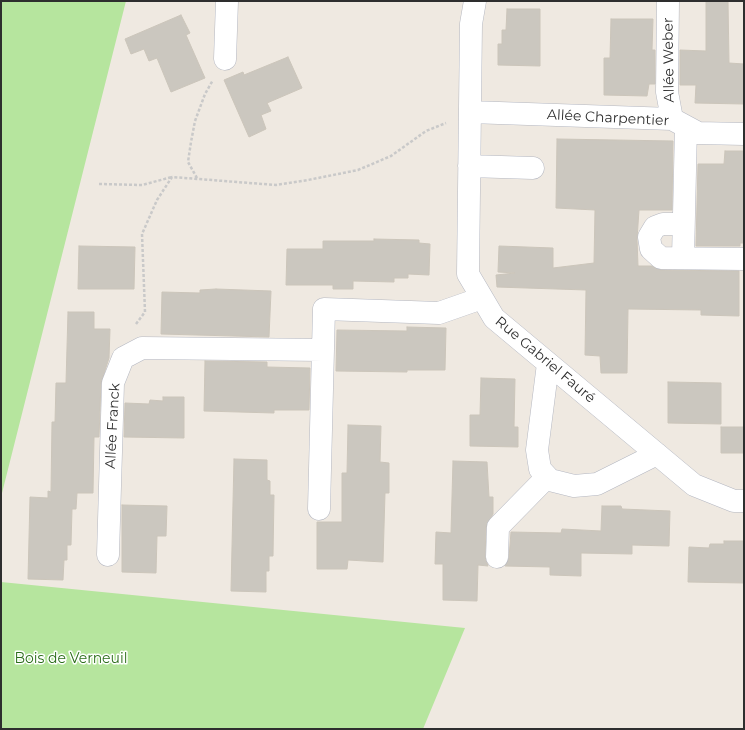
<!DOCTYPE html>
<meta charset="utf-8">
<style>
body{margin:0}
#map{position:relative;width:745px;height:730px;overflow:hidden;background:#efe9e1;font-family:Montserrat,sans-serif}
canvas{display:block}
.frame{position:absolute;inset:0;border:2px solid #2e2e2e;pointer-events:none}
</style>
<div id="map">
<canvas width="745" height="730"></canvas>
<div class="frame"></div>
</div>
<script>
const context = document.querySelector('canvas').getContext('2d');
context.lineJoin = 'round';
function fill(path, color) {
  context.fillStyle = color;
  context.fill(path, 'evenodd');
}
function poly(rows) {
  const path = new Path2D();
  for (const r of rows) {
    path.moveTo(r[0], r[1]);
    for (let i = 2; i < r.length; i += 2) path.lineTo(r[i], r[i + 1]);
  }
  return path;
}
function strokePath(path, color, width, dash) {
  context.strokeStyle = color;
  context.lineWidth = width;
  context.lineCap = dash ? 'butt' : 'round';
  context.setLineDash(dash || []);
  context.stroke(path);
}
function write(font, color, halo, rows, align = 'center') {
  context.font = font + ' Montserrat,sans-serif';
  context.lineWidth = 3;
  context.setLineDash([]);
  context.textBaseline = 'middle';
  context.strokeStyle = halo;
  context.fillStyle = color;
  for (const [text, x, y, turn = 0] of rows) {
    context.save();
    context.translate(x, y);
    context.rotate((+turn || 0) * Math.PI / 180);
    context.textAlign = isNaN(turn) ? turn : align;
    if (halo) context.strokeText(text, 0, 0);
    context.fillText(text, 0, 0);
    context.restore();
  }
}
fill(poly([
 [1,1,126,1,1,497],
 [1,582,465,628,423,729,1,729]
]), '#b6e59e');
const building = poly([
 [706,1,728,1,729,63,744,64,744,104,695,103,696,85,680,85,680,50,706,51,706,1],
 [507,9,540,9,540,66,498,65,498,44,502,44,502,30,506,30,507,9],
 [181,15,190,33,186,35,205,78,171,92,157,58,149,61,144,49,131,54,125,39,181,15],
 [611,19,653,19,652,50,655,50,655,84,649,84,647,96,604,95,604,58,610,58,611,19],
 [288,57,302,88,267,103,271,111,261,115,266,129,249,137,224,80,243,72,244,75,288,57],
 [557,139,673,141,672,210,639,210,637,239,638,266,652,266,661,270,739,271,739,316,701,315,701,310,628,309,627,373,601,373,600,356,585,355,586,290,497,287,496,275,515,273,498,272,499,246,553,248,553,268,594,263,595,210,556,208,557,139],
 [725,151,744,151,744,243,740,243,740,246,696,246,698,164,724,164,725,151],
 [374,239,419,240,419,243,430,244,429,275,408,274,408,278,394,278,394,282,353,281,353,289,333,289,333,285,286,285,287,249,323,249,323,241,374,241,374,239],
 [79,246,135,247,134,289,78,289,79,246],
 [216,289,271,291,269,337,161,334,162,292,200,293,200,290,216,289],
 [68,312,94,312,94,329,110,329,109,358,101,383,99,437,94,437,93,493,77,493,76,509,72,509,71,545,67,545,67,560,64,560,63,580,28,579,30,497,48,498,48,491,51,492,52,422,55,422,56,383,66,383,68,312],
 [407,327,446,328,445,370,407,370,407,372,336,371,337,330,407,331,407,327],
 [205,361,267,362,267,367,310,368,309,410,274,410,274,413,204,411,205,361],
 [481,378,515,379,514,427,518,427,518,447,470,446,470,415,480,415,481,378],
 [668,382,721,383,721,424,668,423,668,382],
 [163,397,184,397,184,438,124,437,125,403,149,404,150,400,163,401,163,397],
 [348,425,381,426,380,462,389,463,389,493,385,493,383,562,348,560,347,569,317,569,317,522,342,522,342,473,347,473,348,425],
 [721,427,744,427,744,453,721,453,721,427],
 [234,459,267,460,267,480,270,481,270,495,274,495,273,556,269,556,269,571,266,571,266,592,231,591,234,459],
 [453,461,487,462,489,497,493,497,493,514,486,527,485,557,488,566,478,565,477,601,443,600,443,564,435,564,436,532,451,533,453,461],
 [122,505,167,506,166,536,157,536,156,573,122,572,122,505],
 [602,506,621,506,622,509,670,511,669,546,632,545,632,554,581,553,581,576,550,575,550,567,505,566,509,558,511,532,561,533,562,529,601,531,602,506],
 [724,541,744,541,744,583,688,582,689,547,709,548,710,544,724,544,724,541]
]);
fill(building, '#cbc7bf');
strokePath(building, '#cbc5ba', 1);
const minor = poly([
 [475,1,471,24,468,274,494,318,694,485,734,501,744,501],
 [668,1,667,92,672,119],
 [225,59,227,1],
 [470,112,672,119,698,133,744,134],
 [469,166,533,168],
 [682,224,663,224,655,227,649,237,651,249,661,258,744,259],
 [683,258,686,127],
 [548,364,537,450,540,469,550,480,574,486,597,484,657,454],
 [319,509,324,309,439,313,482,298],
 [108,555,113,383,123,358,142,348,323,350],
 [497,557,498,527,547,477]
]);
strokePath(minor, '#b4b7c1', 23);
strokePath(poly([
 [197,178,188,162,191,142,195,121,205,94,213,80],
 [99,184,142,185,172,177],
 [136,324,145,312,142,234,157,200,172,177,276,185,308,180,358,170,391,156,426,131,446,123]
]), '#c9c9c9', 2.5, [3, 2]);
strokePath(minor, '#fff', 22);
write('14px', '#2e2e2e', '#fff', [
 ["Allée Weber",669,60,-91],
 ["Allée Charpentier",608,118,3],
 ["Rue Gabriel Fauré",545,360,40],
 ["Allée Franck",113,426,-87]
]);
write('14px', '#2c6e1b', '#fff', [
 ["Bois de Verneuil",71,659]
]);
</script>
